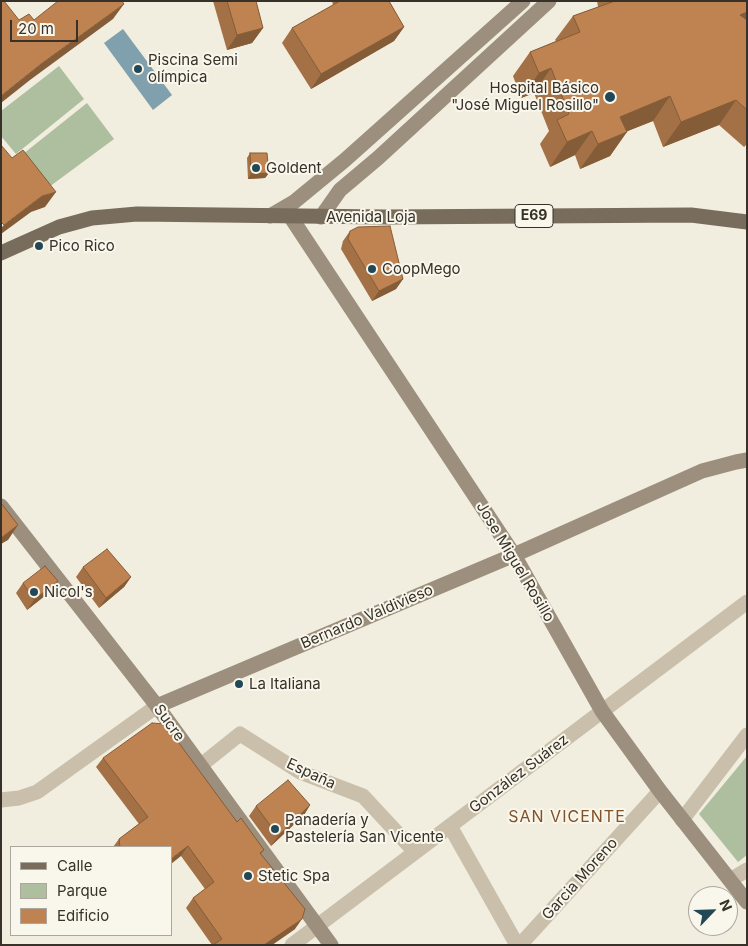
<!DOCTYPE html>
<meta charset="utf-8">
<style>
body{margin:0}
#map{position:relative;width:748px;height:946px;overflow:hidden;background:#f1eddf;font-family:Inter,sans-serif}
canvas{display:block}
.frame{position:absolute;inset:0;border:2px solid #37312a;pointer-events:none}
.legend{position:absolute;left:10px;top:846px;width:162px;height:90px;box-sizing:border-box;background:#f9f6eb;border:1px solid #aba79e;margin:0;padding:6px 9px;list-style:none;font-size:15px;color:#37312a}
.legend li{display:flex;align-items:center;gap:10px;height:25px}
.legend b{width:25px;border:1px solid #aba79e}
.north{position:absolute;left:688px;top:886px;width:50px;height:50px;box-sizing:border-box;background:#f9f6eb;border:1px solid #aba79e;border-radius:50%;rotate:66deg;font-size:14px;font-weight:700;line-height:20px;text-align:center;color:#37312a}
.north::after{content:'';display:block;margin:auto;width:18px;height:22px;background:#224756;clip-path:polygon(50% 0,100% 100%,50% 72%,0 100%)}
.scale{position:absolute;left:10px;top:20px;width:68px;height:22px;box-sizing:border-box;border:2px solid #37312a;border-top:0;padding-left:6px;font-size:15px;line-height:18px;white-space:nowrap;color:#37312a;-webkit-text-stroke:4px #f9f6eb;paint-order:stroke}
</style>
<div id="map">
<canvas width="748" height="946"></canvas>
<div class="frame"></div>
<ul class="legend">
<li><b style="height:6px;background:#786c5c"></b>Calle</li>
<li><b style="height:14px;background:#aebf9f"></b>Parque</li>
<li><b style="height:14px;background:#be8350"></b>Edificio</li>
</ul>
<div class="north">N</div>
<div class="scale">20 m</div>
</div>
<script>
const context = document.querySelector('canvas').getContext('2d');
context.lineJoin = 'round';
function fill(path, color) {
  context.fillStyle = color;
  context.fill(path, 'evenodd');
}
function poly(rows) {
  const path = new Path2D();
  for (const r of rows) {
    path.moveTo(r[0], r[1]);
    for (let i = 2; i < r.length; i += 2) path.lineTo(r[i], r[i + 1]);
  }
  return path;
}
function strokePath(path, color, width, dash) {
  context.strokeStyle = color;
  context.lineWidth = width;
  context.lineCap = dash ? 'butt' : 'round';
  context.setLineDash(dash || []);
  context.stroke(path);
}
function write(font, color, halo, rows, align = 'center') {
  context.font = font + ' Inter,sans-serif';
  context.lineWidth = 4;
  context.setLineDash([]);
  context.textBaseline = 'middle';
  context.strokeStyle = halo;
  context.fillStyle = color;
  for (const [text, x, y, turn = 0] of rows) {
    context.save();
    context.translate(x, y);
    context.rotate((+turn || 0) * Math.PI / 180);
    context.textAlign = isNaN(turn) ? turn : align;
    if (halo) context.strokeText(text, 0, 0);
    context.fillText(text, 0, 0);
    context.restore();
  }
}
fill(poly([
 [59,66,84,99,16,154,1,136,1,111],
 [87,103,114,139,45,190,18,158],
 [747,756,747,855,738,862,699,814]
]), '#aebf9f');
fill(poly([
 [123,29,172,95,153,110,104,43]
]), '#7fa0ac');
strokePath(poly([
 [200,766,240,734,300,772,363,796,415,852],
 [1,800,19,798,37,792,157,706],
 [682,820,747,735],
 [450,826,517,945],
 [730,880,747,870],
 [292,945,747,602],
 [520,945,660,791]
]), '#c9bfab', 15);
strokePath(poly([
 [270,216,294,202,345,160,523,1],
 [290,216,514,555,602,711,660,791,747,902],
 [321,217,340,190,378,158,549,1],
 [1,506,157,706,331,945],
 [157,706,514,555,702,471,736,462,747,460]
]), '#9c8f7d', 15);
strokePath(poly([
 [1,253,59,227,92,218,137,214,385,217,691,215,747,222]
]), '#786c5c', 15);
fill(poly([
 [213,1,256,1,263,28,252,43,227,50],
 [332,1,389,1,404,27,394,41,311,89,282,43,292,28,333,5],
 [597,1,747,1,747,144,744,147,719,125,663,147,653,121,627,131,610,156,580,169,575,155,550,167,540,144,549,131,534,93,521,98,513,76,530,52,556,41,555,40,573,16,598,7],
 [250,153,269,173,265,178,248,179,247,158],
 [350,231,403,279,396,289,372,301,341,249,343,241],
 [83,567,131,577,124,587,99,608,76,577],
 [23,583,51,591,27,610,16,593],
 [103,758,237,822,264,850,261,854,295,929,272,945,212,945,186,908,193,898,205,889,181,856,171,847,113,847,119,839,139,824,96,767],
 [310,805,304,815,271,846,249,816,256,806]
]), '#a37145');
fill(poly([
 [124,4,113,19,30,80,1,103,1,96,41,64],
 [747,12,747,30,740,15],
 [404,27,394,41,311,89,321,74],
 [263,28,252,43,227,50,237,35],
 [551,68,534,93,521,98,539,73],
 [670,96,653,121,603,141,620,117],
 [736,100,719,125,663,147,681,122],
 [592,131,575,155,550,167,567,142],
 [627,132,610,156,580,169,598,144],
 [269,173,265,178,248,179,251,174],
 [56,192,45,207,31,212,1,234,1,228,4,225,42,196],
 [403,279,396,289,372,301,379,291],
 [18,525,8,540,1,544,1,538],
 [131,577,124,587,99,608,106,598],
 [58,581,51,591,27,610,34,600],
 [310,805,304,815,271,846,278,836],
 [188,846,181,856,171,864,171,859],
 [302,919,295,929,272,945,264,945]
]), '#855c38');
const building = poly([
 [1,1,4,1,19,20,29,14,34,20,58,1,122,1,124,4,41,64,1,96,1,1],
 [227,1,256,1,263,28,237,35,227,1],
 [340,1,389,1,404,27,321,74,292,28,340,1],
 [615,1,747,1,747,12,740,15,747,20,747,110,736,100,681,122,670,96,620,117,627,132,598,144,592,131,567,142,557,120,569,114,551,68,539,73,530,52,580,32,573,16,615,1],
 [1,145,12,158,23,150,56,192,42,196,4,225,1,222,1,145],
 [250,153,267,153,269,173,251,174,250,153],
 [390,226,403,279,379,291,348,239,350,231,358,227,390,226],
 [1,503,18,525,1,538,1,503],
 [107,549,131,577,106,598,83,567,107,549],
 [45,566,58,581,34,600,23,583,45,566],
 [152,723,165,724,237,822,241,818,264,850,260,853,305,909,302,919,264,945,213,945,222,939,193,898,214,882,188,846,171,859,171,847,120,847,119,839,148,817,103,758,152,723],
 [288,780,310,805,278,836,256,806,288,780]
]);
fill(building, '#be8350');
strokePath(building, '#855c38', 1);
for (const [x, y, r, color] of [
 [138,69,5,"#224756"],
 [610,97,6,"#224756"],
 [256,168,5,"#224756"],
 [39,246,5,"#224756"],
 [372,269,5,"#224756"],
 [34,592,5,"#224756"],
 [239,684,5,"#224756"],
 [275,829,5,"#224756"],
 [248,876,5,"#224756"]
]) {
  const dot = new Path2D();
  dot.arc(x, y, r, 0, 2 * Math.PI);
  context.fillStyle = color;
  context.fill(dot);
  strokePath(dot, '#f9f6eb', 2);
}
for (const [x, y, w] of [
 [534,216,38]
]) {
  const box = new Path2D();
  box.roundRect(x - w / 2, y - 11.5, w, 23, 4);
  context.fillStyle = '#f9f6eb';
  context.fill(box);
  strokePath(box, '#37312a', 1);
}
write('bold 14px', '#37312a', null, [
 ["E69",534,216]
]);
write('15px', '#37312a', '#f9f6eb', [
 ["Piscina Semi",148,60],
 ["olímpica",148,77],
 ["Hospital Básico",599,88,"right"],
 ["\"José Miguel Rosillo\"",599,105,"right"],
 ["Goldent",266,168],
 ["Pico Rico",49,246],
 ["CoopMego",382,269],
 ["Nicol's",44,592],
 ["La Italiana",249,684],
 ["Panadería y",285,820],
 ["Pastelería San Vicente",285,837],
 ["Stetic Spa",258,876]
], 'left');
write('15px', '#37312a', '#f9f6eb', [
 ["Avenida Loja",371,217],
 ["Jose Miguel Rosillo",515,562,59],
 ["Bernardo Valdivieso",367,617,-23],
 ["Sucre",169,723,54],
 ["España",311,774,25],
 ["González Suárez",519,774,-37],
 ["Garcia Moreno",580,879,-48]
]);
context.letterSpacing = '1px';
write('16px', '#815128', '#f9f6eb', [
 ["SAN VICENTE",567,817]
]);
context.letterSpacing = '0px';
</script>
